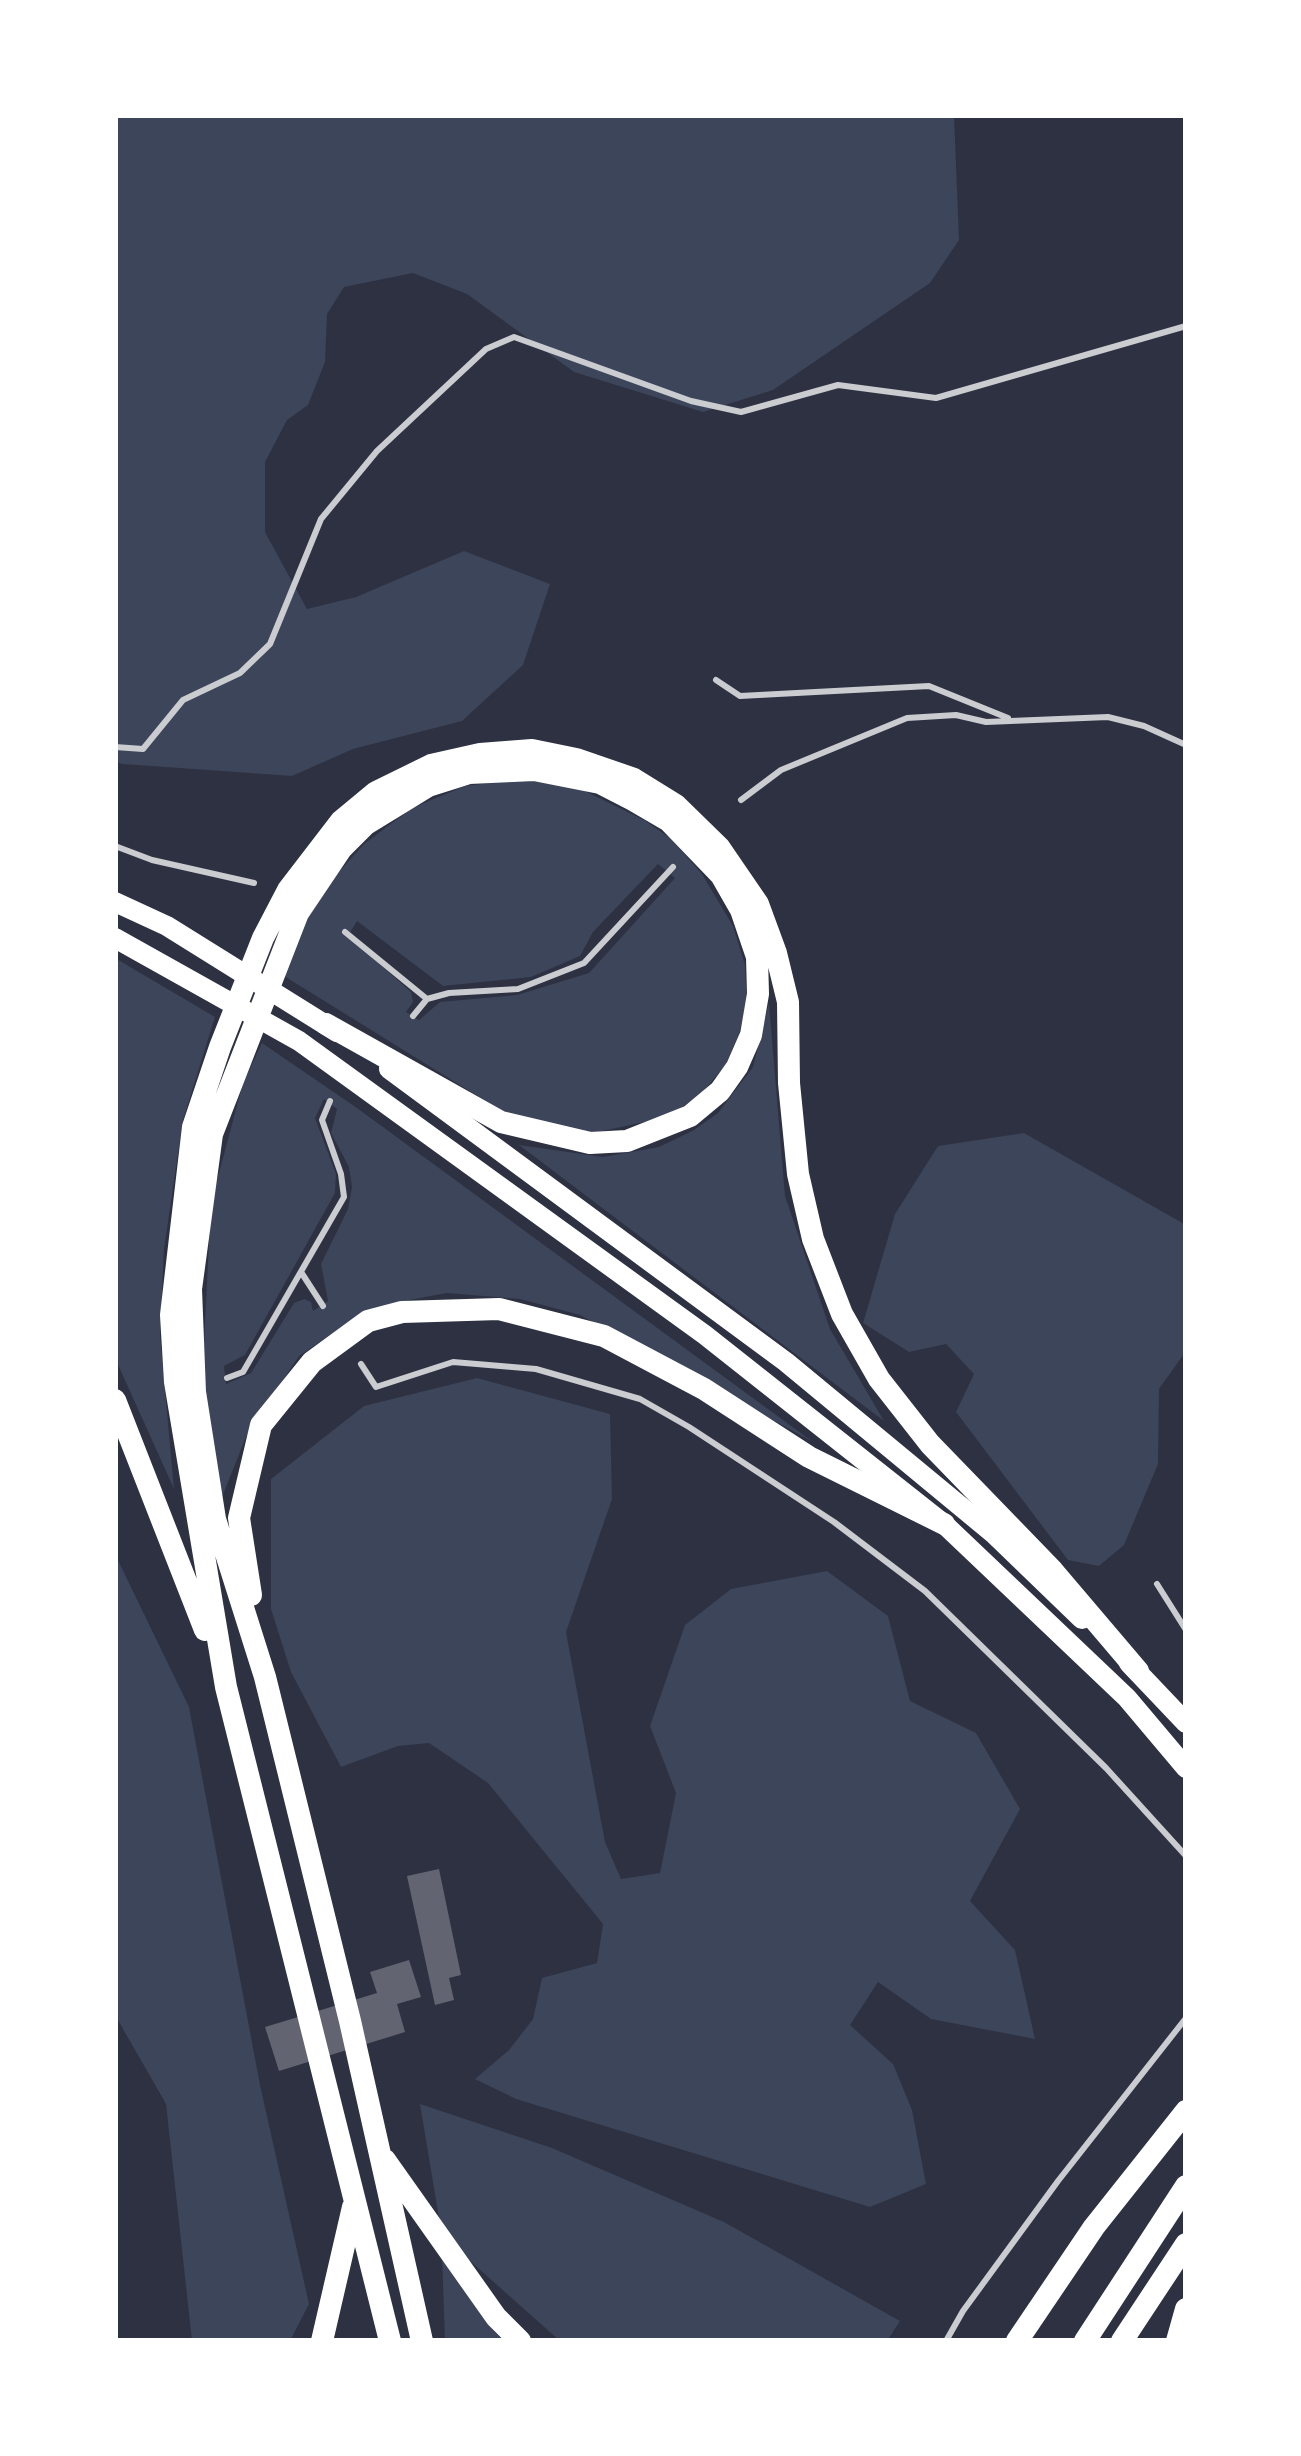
<!DOCTYPE html>
<style>
body{margin:0}
#map{position:relative;width:1301px;height:2456px;overflow:hidden;background:#2d3142;font-family:"Playfair Display",serif}
canvas{display:block}
.frame{position:absolute;inset:0;border:118px solid #fff;pointer-events:none}
</style>
<div id="map">
<canvas width="1301" height="2456"></canvas>
<div class="frame"></div>
</div>
<script>
const context = document.querySelector('canvas').getContext('2d');
context.lineJoin = 'round';
function fill(path, color) {
  context.fillStyle = color;
  context.fill(path, 'evenodd');
}
function poly(rows) {
  const path = new Path2D();
  for (const r of rows) {
    path.moveTo(r[0], r[1]);
    for (let i = 2; i < r.length; i += 2) path.lineTo(r[i], r[i + 1]);
  }
  return path;
}
function strokePath(path, color, width, dash) {
  context.strokeStyle = color;
  context.lineWidth = width;
  context.lineCap = dash ? 'butt' : 'round';
  context.setLineDash(dash || []);
  context.stroke(path);
}
fill(poly([
 [115,115,954,115,959,240,930,283,773,390,703,412,574,372,467,294,413,273,344,287,327,314,325,362,308,405,287,420,265,462,265,532,307,609,356,597,464,551,550,584,523,665,462,721,353,749,292,776,123,764,115,762],
 [522,779,583,790,644,820,670,838,702,874,733,926,745,965,747,1004,739,1034,726,1064,702,1093,668,1117,593,1133,505,1113,284,976,302,928,326,886,364,844,412,808,465,786],
 [658,864,675,878,589,973,517,995,440,1002,419,1020,406,1012,413,1002,411,992,348,936,357,921,443,986,531,977,580,956,593,932],
 [115,958,215,1017,183,1120,164,1249,160,1335,174,1489,115,1358],
 [769,1003,785,1196,830,1329,884,1421,519,1145,603,1157,659,1147,694,1130,718,1113,753,1067],
 [262,1043,357,1108,813,1442,580,1315,520,1299,447,1293,393,1303,358,1316,299,1356,246,1437,220,1502,206,1401,204,1342,211,1203,243,1083],
 [324,1099,337,1109,331,1133,349,1167,352,1187,348,1209,321,1264,328,1301,313,1311,311,1302,304,1299,294,1303,251,1373,226,1384,224,1366,245,1355,335,1193,336,1174,315,1118],
 [1024,1133,1186,1225,1186,1351,1159,1389,1158,1464,1124,1545,1099,1566,1068,1560,956,1412,974,1374,946,1344,909,1352,863,1323,895,1214,938,1146],
 [477,1378,610,1414,612,1499,566,1632,605,1842,621,1879,660,1873,676,1793,650,1726,685,1625,731,1589,827,1571,888,1616,910,1701,976,1733,1020,1809,970,1901,1015,1950,1035,2039,931,2019,878,1982,850,2025,893,2064,912,2110,926,2184,870,2207,516,2099,475,2079,509,2050,533,2019,542,1978,597,1963,603,1924,488,1783,429,1743,398,1746,341,1767,291,1672,271,1609,271,1479,364,1406],
 [115,1554,189,1707,260,2085,309,2304,290,2341,192,2341,166,2104,115,2015],
 [420,2104,552,2148,724,2222,900,2321,887,2341,560,2341,442,2236],
 [442,2257,494,2331,504,2341,445,2341]
]), '#3c4559');
fill(poly([
 [439,1869,461,1975,449,1978,454,2000,435,2005,407,1876],
 [409,1960,421,1997,397,2004,405,2032,279,2071,265,2027,377,1993,370,1972]
]), '#626471');
strokePath(poly([
 [716,680,740,696,929,686,1008,718],
 [115,747,143,749,183,700,240,673,270,644,321,519,377,451,486,349,514,337,691,401,741,412,838,385,936,398,1186,326],
 [741,800,781,770,907,718,956,715,986,722,1108,717,1144,726,1186,745],
 [115,846,152,860,254,883],
 [345,932,427,999],
 [413,1016,427,999,449,993,518,989,584,963,673,867],
 [301,1272,323,1306],
 [361,1364,376,1387,453,1362,536,1369,640,1399,689,1427,834,1522,925,1591,1106,1768,1186,1856],
 [227,1378,243,1372,344,1197,341,1174,322,1120,330,1101],
 [1157,1584,1186,1630],
 [946,2341,963,2311,1058,2181,1186,2018]
]), '#caccd0', 6);
strokePath(poly([
 [115,902,167,926,337,1032],
 [115,938,299,1041,705,1335,944,1524,1127,1698,1186,1768],
 [389,1069,786,1362,994,1534,1082,1619],
 [1129,1663,1186,1723]
]), '#fff', 20);
strokePath(poly([
 [326,1024,501,1122,590,1143,627,1141,690,1116,720,1091,737,1067,751,1035,758,994,757,957,741,910,721,875,669,821,633,800,600,783,534,770,469,773,428,786,366,824,341,849,298,913,212,1134,191,1289,195,1392,215,1519,265,1677,350,2021,422,2341],
 [115,1400,205,1630],
 [251,1595,239,1518,261,1425,312,1362,368,1321,402,1312,499,1309,604,1336,704,1389,809,1457,944,1524],
 [385,2160,496,2317,520,2341],
 [322,2341,353,2207],
 [390,2341,226,1687,175,1382,171,1315,193,1127,220,1047,263,938,288,890,341,821,376,792,431,765,480,754,532,750,576,759,634,779,676,805,719,847,758,904,776,953,788,1002,789,1083,798,1174,813,1239,842,1314,879,1379,930,1444,1053,1571,1138,1671],
 [1017,2341,1094,2227,1186,2111],
 [1085,2341,1186,2186],
 [1122,2341,1186,2244],
 [1177,2341,1186,2309]
]), '#fff', 22);
</script>
